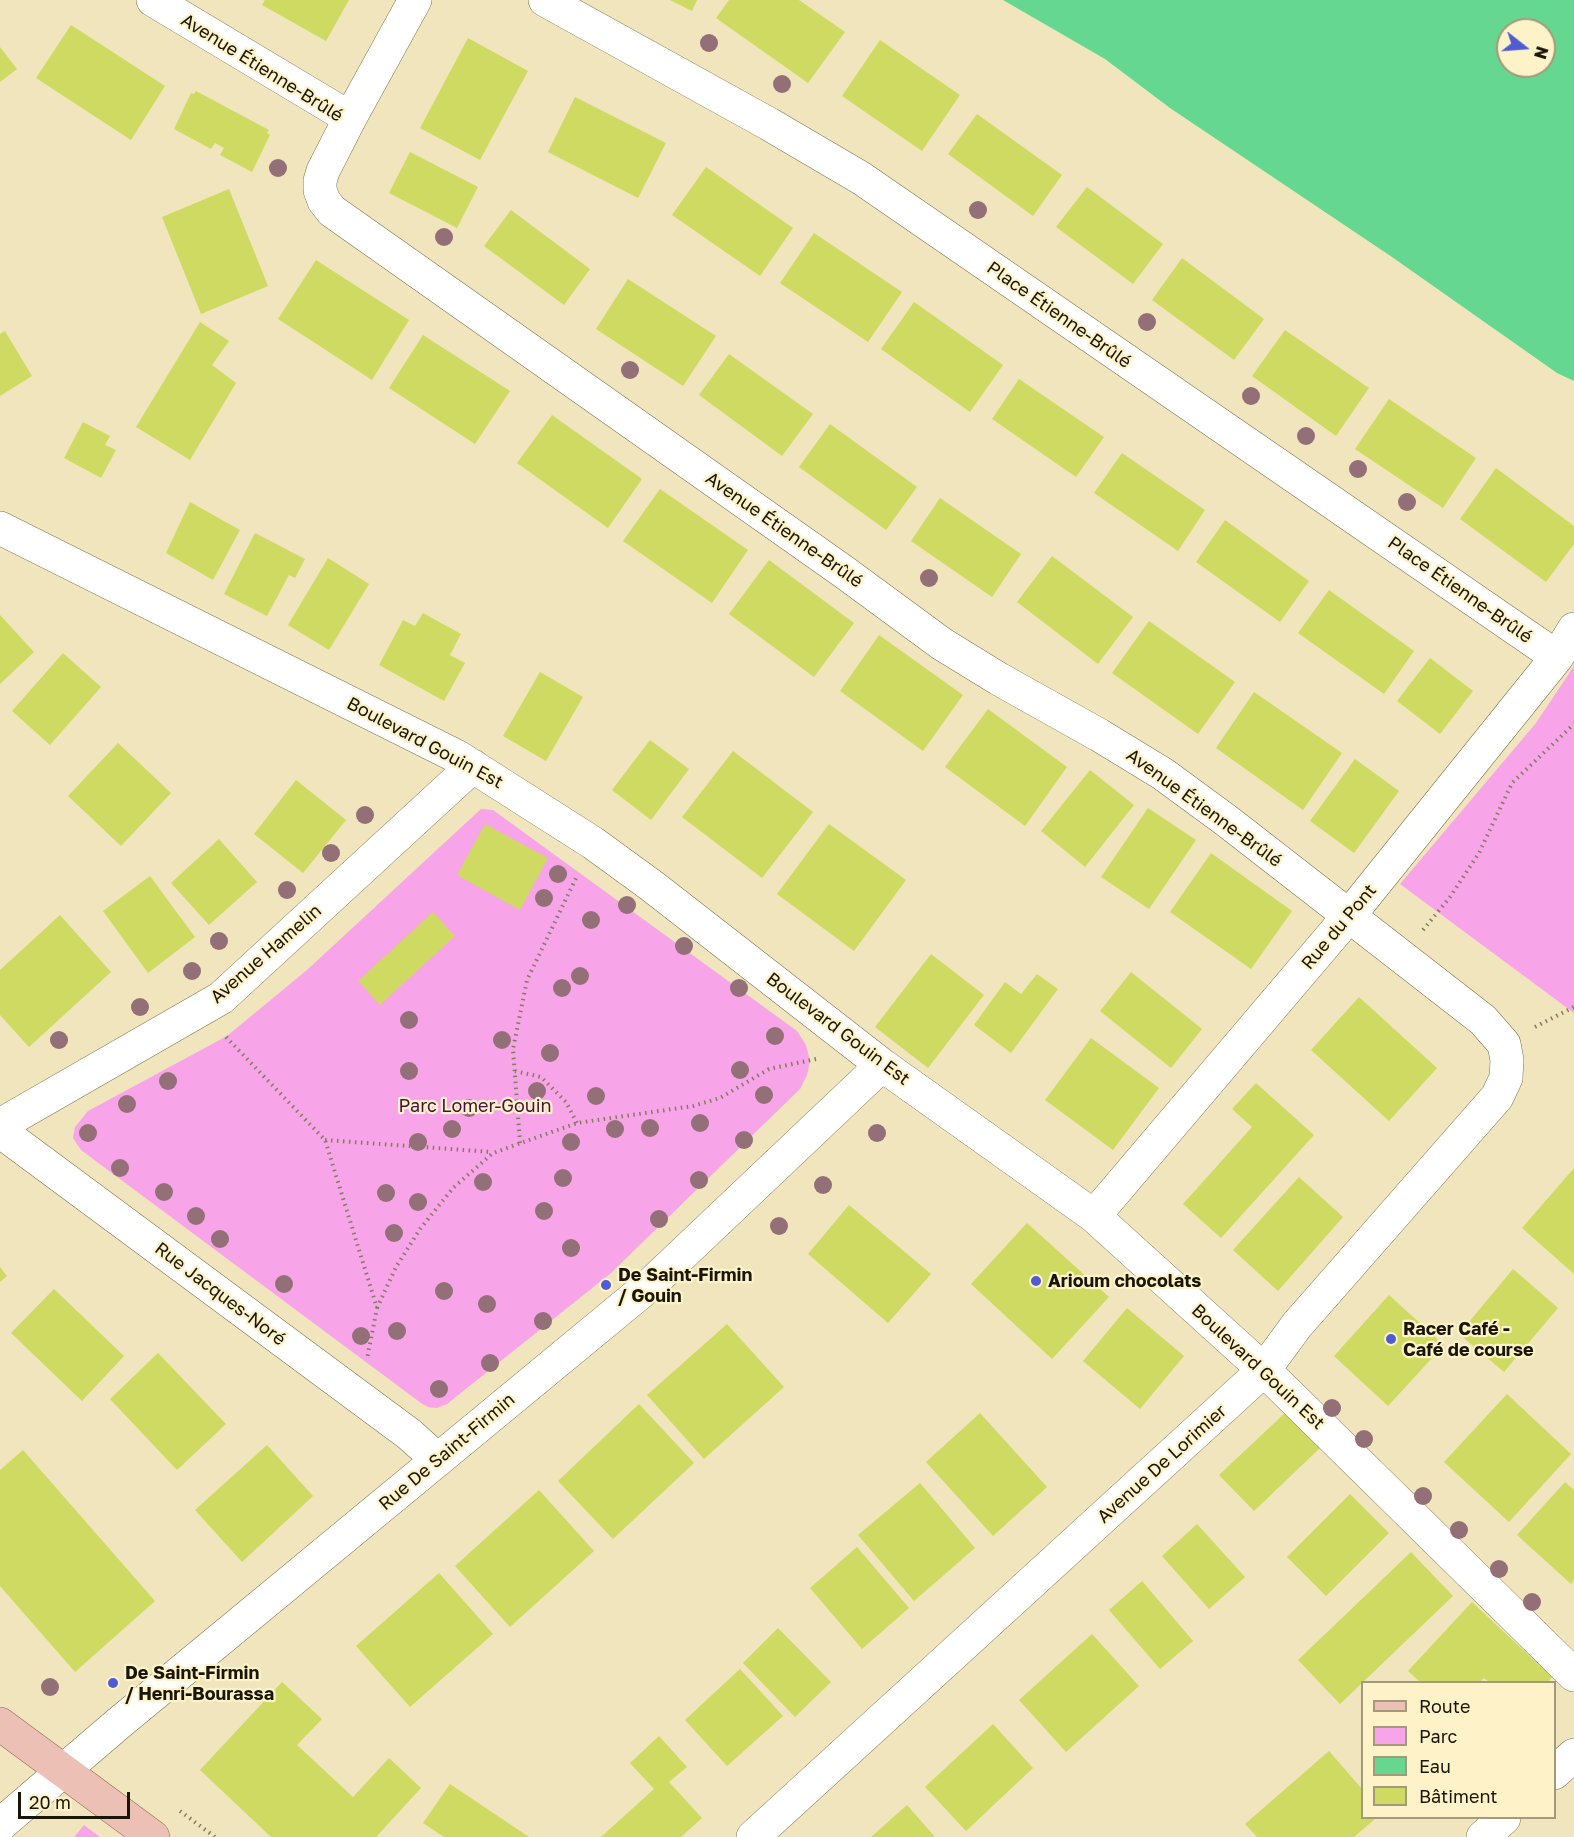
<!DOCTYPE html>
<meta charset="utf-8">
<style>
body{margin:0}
#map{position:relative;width:1574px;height:1837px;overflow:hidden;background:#f0e5bc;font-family:"Golos Text",sans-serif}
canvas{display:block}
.legend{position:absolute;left:1361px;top:1681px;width:195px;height:138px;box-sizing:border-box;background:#fef2c8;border:2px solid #a39a7b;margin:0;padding:8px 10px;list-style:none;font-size:18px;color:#1a1607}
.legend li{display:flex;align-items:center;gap:12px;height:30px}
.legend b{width:30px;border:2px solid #a39a7b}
.north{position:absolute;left:1496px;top:18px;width:60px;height:60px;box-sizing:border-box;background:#fef2c8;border:2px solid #a39a7b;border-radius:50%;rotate:107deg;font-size:16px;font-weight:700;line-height:24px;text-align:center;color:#1a1607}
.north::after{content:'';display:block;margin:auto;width:21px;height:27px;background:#4f5cd2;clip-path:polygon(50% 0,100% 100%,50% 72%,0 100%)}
.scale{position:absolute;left:18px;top:1792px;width:112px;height:27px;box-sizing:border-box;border:3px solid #1a1607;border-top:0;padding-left:8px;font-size:18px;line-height:21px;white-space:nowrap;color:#1a1607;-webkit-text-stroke:4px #fef2c8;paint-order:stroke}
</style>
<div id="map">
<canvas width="1574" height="1837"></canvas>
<ul class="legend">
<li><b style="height:8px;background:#edc0b5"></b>Route</li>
<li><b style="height:16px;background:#f8a4e8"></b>Parc</li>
<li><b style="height:16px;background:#66d790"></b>Eau</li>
<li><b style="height:16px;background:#cfda62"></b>Bâtiment</li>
</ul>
<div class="north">N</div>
<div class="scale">20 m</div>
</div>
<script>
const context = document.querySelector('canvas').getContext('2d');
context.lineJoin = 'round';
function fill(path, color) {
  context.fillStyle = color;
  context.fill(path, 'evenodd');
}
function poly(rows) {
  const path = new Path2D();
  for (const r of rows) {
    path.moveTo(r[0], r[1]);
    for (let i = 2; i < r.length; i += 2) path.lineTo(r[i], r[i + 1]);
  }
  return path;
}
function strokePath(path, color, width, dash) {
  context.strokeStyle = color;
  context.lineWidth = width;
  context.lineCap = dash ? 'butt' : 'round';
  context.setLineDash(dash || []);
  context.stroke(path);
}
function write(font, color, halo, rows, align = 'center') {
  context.font = font + ' "Golos Text",sans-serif';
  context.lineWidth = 4.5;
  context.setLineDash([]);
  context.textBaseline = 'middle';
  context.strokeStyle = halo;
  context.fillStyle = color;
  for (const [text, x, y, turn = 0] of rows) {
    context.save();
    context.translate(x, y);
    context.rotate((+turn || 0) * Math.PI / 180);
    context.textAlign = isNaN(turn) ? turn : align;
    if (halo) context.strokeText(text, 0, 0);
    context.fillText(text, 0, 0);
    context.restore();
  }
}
fill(poly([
 [1574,666,1574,1013,1400,884,1536,723],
 [481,809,493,810,797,1031,806,1045,810,1061,807,1075,800,1089,611,1273,447,1404,437,1408,428,1407,421,1403,81,1150,73,1138,75,1127,88,1111,227,1036,307,970],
 [84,1825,100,1837,74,1837]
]), '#f8a4e8');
fill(poly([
 [1003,0,1574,0,1574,381,1557,373,1392,257,1170,108,1105,59],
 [1508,30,1544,30,1544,66,1508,66]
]), '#66d790');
fill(poly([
 [265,0,349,0,326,41,262,5],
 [670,0,697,0,692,11],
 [729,0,799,0,845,32,808,83,716,18],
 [71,25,165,86,131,140,36,78],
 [468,38,528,71,480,160,420,128],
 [880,40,960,95,922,151,842,96],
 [0,47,17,69,0,82],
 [196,91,269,130,267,133,270,135,252,172,220,155,224,148,215,143,211,149,174,129,191,93,194,94],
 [575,97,666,143,638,198,548,152],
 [977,114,1062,175,1033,216,948,154],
 [410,152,478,187,457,228,389,193],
 [706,167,793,228,760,276,672,215],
 [1087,187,1163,244,1133,284,1056,227],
 [229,189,268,286,201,314,162,217],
 [511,210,590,269,564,305,484,246],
 [814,233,902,292,868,342,780,283],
 [1182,258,1264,319,1234,360,1152,300],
 [316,260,409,320,372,380,278,319],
 [628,279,716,336,683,386,596,329],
 [914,302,1003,365,970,412,881,349],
 [200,322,229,341,212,365,236,383,190,460,136,427],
 [1285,330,1369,388,1336,436,1252,376],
 [5,331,32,376,0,396,0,334],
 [423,335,510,391,475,444,389,388],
 [729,354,813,414,782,456,699,395],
 [1019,379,1104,437,1076,477,992,419],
 [1389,399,1476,458,1443,508,1355,449],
 [552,415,642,479,608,528,517,463],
 [83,422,110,436,105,445,116,450,101,478,64,458],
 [830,424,917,487,886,530,799,467],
 [1122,453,1205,510,1178,551,1094,493],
 [1496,468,1574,526,1574,544,1546,582,1460,519],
 [660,489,748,550,712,603,623,541],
 [940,498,1021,554,992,597,911,541],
 [190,502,240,530,213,580,166,553],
 [1225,520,1309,581,1280,622,1196,562],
 [255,533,305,559,295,578,289,575,267,616,224,594],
 [1052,556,1133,617,1098,664,1017,602],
 [328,558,369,584,329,650,288,625],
 [769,560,854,623,814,677,729,614],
 [1329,590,1414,651,1384,694,1298,633],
 [423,613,461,634,450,655,465,663,444,701,379,665,403,620,415,626],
 [0,615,34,652,0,684],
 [1149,621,1235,682,1198,734,1112,673],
 [879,635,963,695,923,751,840,691],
 [63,653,101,687,50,745,12,711],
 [1430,658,1473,691,1440,734,1397,701],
 [540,672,583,697,546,761,503,736],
 [1254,692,1342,753,1303,810,1216,748],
 [988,709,1067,767,1025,826,945,767],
 [650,740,689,769,651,820,612,790],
 [118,743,171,793,121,846,68,796],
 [733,751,813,812,762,878,682,817],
 [1355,759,1399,791,1354,853,1310,821],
 [1090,770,1134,805,1085,867,1041,831],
 [296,780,346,820,303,873,254,834],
 [1148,808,1196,840,1149,909,1101,877],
 [485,824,548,858,520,910,457,875],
 [829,824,906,880,854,951,777,894],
 [219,839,257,882,209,925,171,883],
 [1211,853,1292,911,1251,969,1170,912],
 [150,876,195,937,148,973,103,911],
 [433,912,455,936,380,1005,358,981],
 [60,915,111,972,29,1047,0,1015,0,970],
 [931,954,984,995,928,1068,875,1027],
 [1131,972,1202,1029,1171,1068,1100,1011],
 [1037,974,1058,989,1011,1053,974,1025,1005,982,1021,994],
 [1359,997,1437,1068,1389,1121,1311,1050],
 [1091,1038,1159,1088,1113,1150,1045,1100],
 [1256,1083,1314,1135,1221,1238,1183,1204,1252,1127,1232,1109],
 [1574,1168,1574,1274,1522,1228],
 [1299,1177,1343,1217,1278,1291,1233,1250],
 [849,1205,931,1274,888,1323,808,1254],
 [1027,1223,1109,1297,1052,1359,971,1284],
 [0,1267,7,1276,0,1282],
 [1513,1269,1558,1308,1504,1372,1459,1334],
 [54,1289,124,1356,82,1401,11,1333],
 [1389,1295,1444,1345,1388,1406,1334,1356],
 [1127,1308,1184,1356,1140,1409,1083,1361],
 [727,1324,784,1387,704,1459,647,1395],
 [158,1353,226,1424,177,1470,110,1399],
 [1507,1394,1571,1454,1509,1522,1444,1462],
 [639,1404,694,1463,613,1539,558,1481],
 [1286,1412,1320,1448,1254,1511,1219,1475],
 [980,1413,1047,1487,993,1536,926,1462],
 [267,1445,313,1496,242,1562,195,1510],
 [23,1450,155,1601,75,1672,0,1586,0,1470],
 [1565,1482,1574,1490,1574,1580,1571,1584,1517,1535],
 [920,1483,975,1548,914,1601,858,1535],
 [539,1490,594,1551,510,1627,455,1566],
 [1350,1494,1389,1533,1326,1596,1287,1557],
 [1197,1524,1245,1577,1209,1609,1162,1556],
 [857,1547,909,1608,862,1649,810,1588],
 [1411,1552,1453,1596,1340,1704,1298,1660],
 [439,1573,493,1634,410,1707,356,1646],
 [1142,1581,1193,1641,1160,1669,1109,1610],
 [1472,1602,1552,1677,1548,1682,1489,1682,1484,1678,1480,1682,1420,1682,1408,1671],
 [778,1628,831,1682,795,1717,743,1663],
 [1092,1634,1139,1686,1066,1752,1019,1700],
 [740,1669,783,1716,727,1766,685,1720],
 [282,1682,322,1719,297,1745,353,1797,389,1758,421,1788,376,1837,271,1837,200,1770],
 [993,1724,1033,1768,966,1831,925,1787],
 [659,1736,687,1767,669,1782,702,1818,681,1837,601,1837,654,1789,630,1763],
 [1329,1751,1362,1789,1362,1818,1376,1818,1354,1837,1257,1837,1245,1824],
 [450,1784,529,1837,444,1837,423,1823],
 [907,1805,935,1837,871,1837]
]), '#cfda62');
const minor = poly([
 [153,0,350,118],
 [415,0,350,118,323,171,320,181,320,190,324,201,332,211,844,572,942,644,999,679,1099,735,1163,774,1227,821,1483,1020,1504,1044,1507,1060,1506,1078,1497,1097,1297,1325,1264,1370,753,1837],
 [545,0,769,124,861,178,1557,657],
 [0,528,458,757,593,843,652,886,882,1065,1094,1216,1264,1370,1574,1675],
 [0,1125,221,998,473,766],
 [0,1131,409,1434,438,1460],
 [1094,1216,1348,917,1557,657,1574,629],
 [1554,1773,1574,1755],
 [0,1825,119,1723,652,1283,882,1065],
 [1483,1837,1504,1818]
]);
const major = poly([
 [0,1724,153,1837]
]);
strokePath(minor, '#7f744e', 34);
strokePath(major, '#9b6958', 34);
strokePath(poly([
 [1423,930,1450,897,1479,853,1512,783,1574,724],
 [1535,1027,1574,1007],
 [226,1037,325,1140,377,1308,367,1359],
 [515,1071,541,1077,566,1102,577,1123],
 [325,1140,492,1152],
 [520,1143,513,1049,527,980,577,876],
 [377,1308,396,1267,420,1229,453,1188,493,1153,577,1123,693,1106,720,1098,769,1069,816,1059],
 [180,1811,215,1837]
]), '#837c60', 4, [1.5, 4.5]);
strokePath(minor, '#fff', 33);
strokePath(major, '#edc0b5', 33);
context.fillStyle = '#936f77';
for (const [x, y] of [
 [709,43],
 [782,84],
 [278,168],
 [978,210],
 [444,237],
 [1147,322],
 [630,370],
 [1251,396],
 [1306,436],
 [1358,469],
 [1407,502],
 [929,578],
 [365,815],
 [331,853],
 [558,874],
 [287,890],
 [544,898],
 [627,905],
 [591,920],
 [219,941],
 [684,946],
 [192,971],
 [580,976],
 [562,988],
 [739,988],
 [140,1007],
 [409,1020],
 [775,1036],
 [59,1040],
 [502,1040],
 [550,1053],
 [740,1070],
 [409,1071],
 [168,1081],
 [537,1091],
 [764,1095],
 [596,1096],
 [127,1104],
 [469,1108],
 [700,1123],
 [650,1128],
 [452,1129],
 [615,1129],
 [88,1133],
 [877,1133],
 [744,1140],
 [418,1142],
 [571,1142],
 [120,1168],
 [563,1178],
 [699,1180],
 [483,1182],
 [823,1185],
 [164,1192],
 [386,1193],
 [418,1202],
 [544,1211],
 [196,1216],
 [659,1219],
 [779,1226],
 [394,1233],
 [220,1239],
 [571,1248],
 [284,1284],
 [444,1291],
 [487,1304],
 [543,1321],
 [397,1331],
 [361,1336],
 [490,1363],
 [439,1389],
 [1332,1408],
 [1364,1439],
 [1423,1496],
 [1459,1530],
 [1499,1569],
 [1532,1602],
 [50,1687]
]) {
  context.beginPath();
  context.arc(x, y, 9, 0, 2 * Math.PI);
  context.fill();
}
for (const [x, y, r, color] of [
 [1036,1281,6,"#4f5cd2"],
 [606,1285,6,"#4f5cd2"],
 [1391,1339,6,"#4f5cd2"],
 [113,1683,6,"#4f5cd2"]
]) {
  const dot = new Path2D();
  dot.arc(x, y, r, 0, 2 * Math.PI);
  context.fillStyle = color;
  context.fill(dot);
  strokePath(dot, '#fef2c8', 2);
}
write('18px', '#1a1607', '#fef2c8', [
 ["Avenue Étienne-Brûlé",262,68,32],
 ["Place Étienne-Brûlé",1059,315,35],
 ["Avenue Étienne-Brûlé",784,530,35],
 ["Place Étienne-Brûlé",1460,590,35],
 ["Boulevard Gouin Est",425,743,28],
 ["Avenue Étienne-Brûlé",1204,808,36],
 ["Rue du Pont",1339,927,-50],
 ["Avenue Hamelin",266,954,-41],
 ["Boulevard Gouin Est",838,1029,37],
 ["Rue Jacques-Noré",220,1294,37],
 ["Boulevard Gouin Est",1258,1367,43],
 ["Rue De Saint-Firmin",447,1452,-40],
 ["Avenue De Lorimier",1162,1464,-42]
]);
write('18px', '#470f3f', '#fef2c8', [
 ["Parc Lomer-Gouin",475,1106]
]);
write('bold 18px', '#1a1607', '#fef2c8', [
 ["De Saint-Firmin",618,1275],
 ["/ Gouin",618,1296],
 ["Arioum chocolats",1048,1281],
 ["Racer Café -",1403,1329],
 ["Café de course",1403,1350],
 ["De Saint-Firmin",125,1673],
 ["/ Henri-Bourassa",125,1694]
], 'left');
</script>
